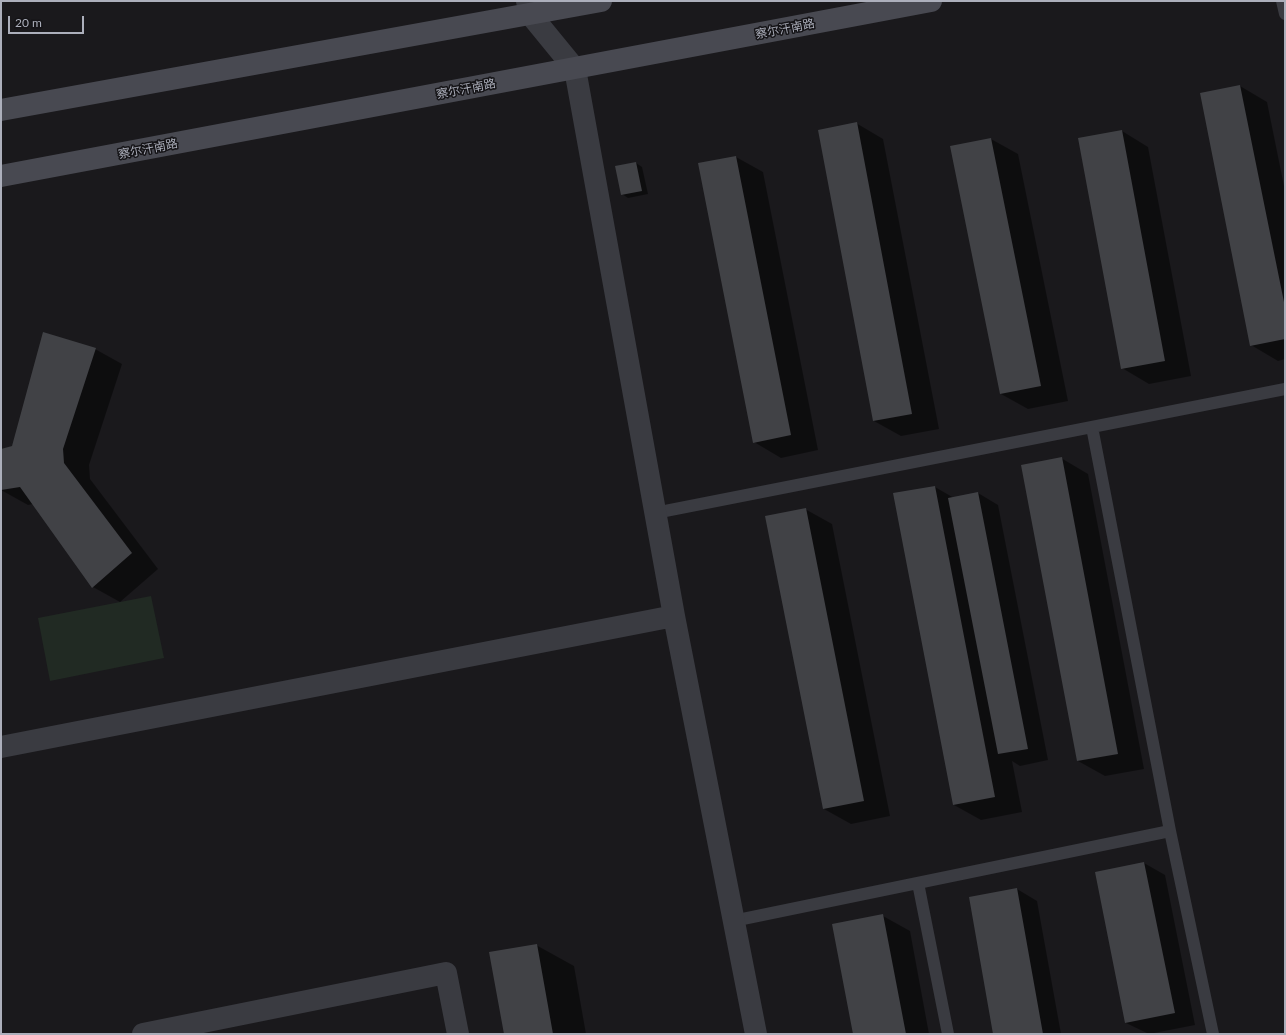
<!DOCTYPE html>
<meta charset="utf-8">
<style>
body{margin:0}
#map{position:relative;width:1286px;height:1035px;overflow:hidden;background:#1a191c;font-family:Lato,sans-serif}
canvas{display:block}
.frame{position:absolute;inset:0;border:2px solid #acafbb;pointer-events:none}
.scale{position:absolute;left:8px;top:16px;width:76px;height:18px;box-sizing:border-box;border:2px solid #acafbb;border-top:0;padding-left:5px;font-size:12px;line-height:14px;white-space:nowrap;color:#acafbb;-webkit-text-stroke:3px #151417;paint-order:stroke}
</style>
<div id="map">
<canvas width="1286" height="1035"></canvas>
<div class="frame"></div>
<div class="scale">20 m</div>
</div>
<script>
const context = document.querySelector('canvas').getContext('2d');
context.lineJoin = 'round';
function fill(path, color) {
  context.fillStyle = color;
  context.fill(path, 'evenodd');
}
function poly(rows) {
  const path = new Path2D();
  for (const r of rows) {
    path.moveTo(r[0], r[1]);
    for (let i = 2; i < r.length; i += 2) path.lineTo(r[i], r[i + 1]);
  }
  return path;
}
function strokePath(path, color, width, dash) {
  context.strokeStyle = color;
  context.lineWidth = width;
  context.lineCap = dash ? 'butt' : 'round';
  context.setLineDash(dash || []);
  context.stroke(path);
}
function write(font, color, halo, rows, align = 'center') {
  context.font = font + ' Lato,"Noto Sans SC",sans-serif';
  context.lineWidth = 3;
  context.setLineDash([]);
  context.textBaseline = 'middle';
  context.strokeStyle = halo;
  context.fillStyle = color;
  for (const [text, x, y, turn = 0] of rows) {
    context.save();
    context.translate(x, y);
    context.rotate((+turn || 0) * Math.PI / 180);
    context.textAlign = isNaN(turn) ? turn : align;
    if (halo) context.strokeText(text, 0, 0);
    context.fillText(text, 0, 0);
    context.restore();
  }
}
fill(poly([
 [151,596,164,658,50,681,38,618]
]), '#212a23');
fill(poly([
 [1240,86,1267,102,1285,191,1285,359,1278,361,1251,345,1201,94],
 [856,123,883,139,939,429,901,436,874,421],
 [1122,131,1148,147,1191,376,1149,384,1122,368],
 [991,139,1018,154,1068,401,1028,409,1001,394],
 [736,157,763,172,818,450,781,458,754,442,699,164],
 [636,163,642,167,648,194,628,198,622,194],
 [95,349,122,364,89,465,90,479,158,569,120,602,93,587,33,504,28,505,1,490,1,450,12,446],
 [1061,458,1088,474,1144,769,1105,776,1078,761],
 [935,487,954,498,978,493,998,505,1048,760,1020,766,1012,761,1022,812,981,820,954,805],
 [805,509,832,524,890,816,851,824,824,809],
 [1144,863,1165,875,1195,1025,1149,1034,1126,1023],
 [1017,889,1037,901,1061,1034,994,1034],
 [883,916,910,931,929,1034,854,1034],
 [536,945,574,966,586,1034,505,1034]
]), '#0007');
fill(poly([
 [1240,85,1285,307,1285,339,1250,346,1200,93],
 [857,122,912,414,873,421,818,130],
 [1122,130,1165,361,1121,369,1078,138],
 [991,138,1041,386,1000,394,950,146],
 [736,156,791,435,753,443,698,163],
 [636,162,642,191,621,195,615,166],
 [43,332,96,348,63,449,64,463,132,553,92,588,20,487,1,490,1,449,12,446],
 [1062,457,1118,754,1077,761,1021,465],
 [935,486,995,797,953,805,893,493],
 [978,492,1028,749,998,754,948,498],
 [806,508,864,801,823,809,765,516],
 [1144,862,1175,1013,1125,1023,1095,872],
 [1017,888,1043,1034,993,1034,969,897],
 [883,914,906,1034,853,1034,832,924],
 [537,944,553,1034,504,1034,489,952]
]), '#414246');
strokePath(poly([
 [1282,1,1285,14],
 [1092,427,1170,831,1213,1034],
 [655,513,1285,389],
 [918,883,948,1034],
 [733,921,1170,831]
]), '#3a3b41', 12);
strokePath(poly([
 [527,1,530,14,575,69,674,616,756,1034],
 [1,747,674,616],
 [143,1034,446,973,458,1034]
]), '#3a3b41', 22);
strokePath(poly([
 [1,110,601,1],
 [1,176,931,1]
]), '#484951', 22);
write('12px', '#acafbb', '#151417', [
 ["察尔汗南路",785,29,-11],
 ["察尔汗南路",466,89,-11],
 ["察尔汗南路",148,149,-11]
]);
</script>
